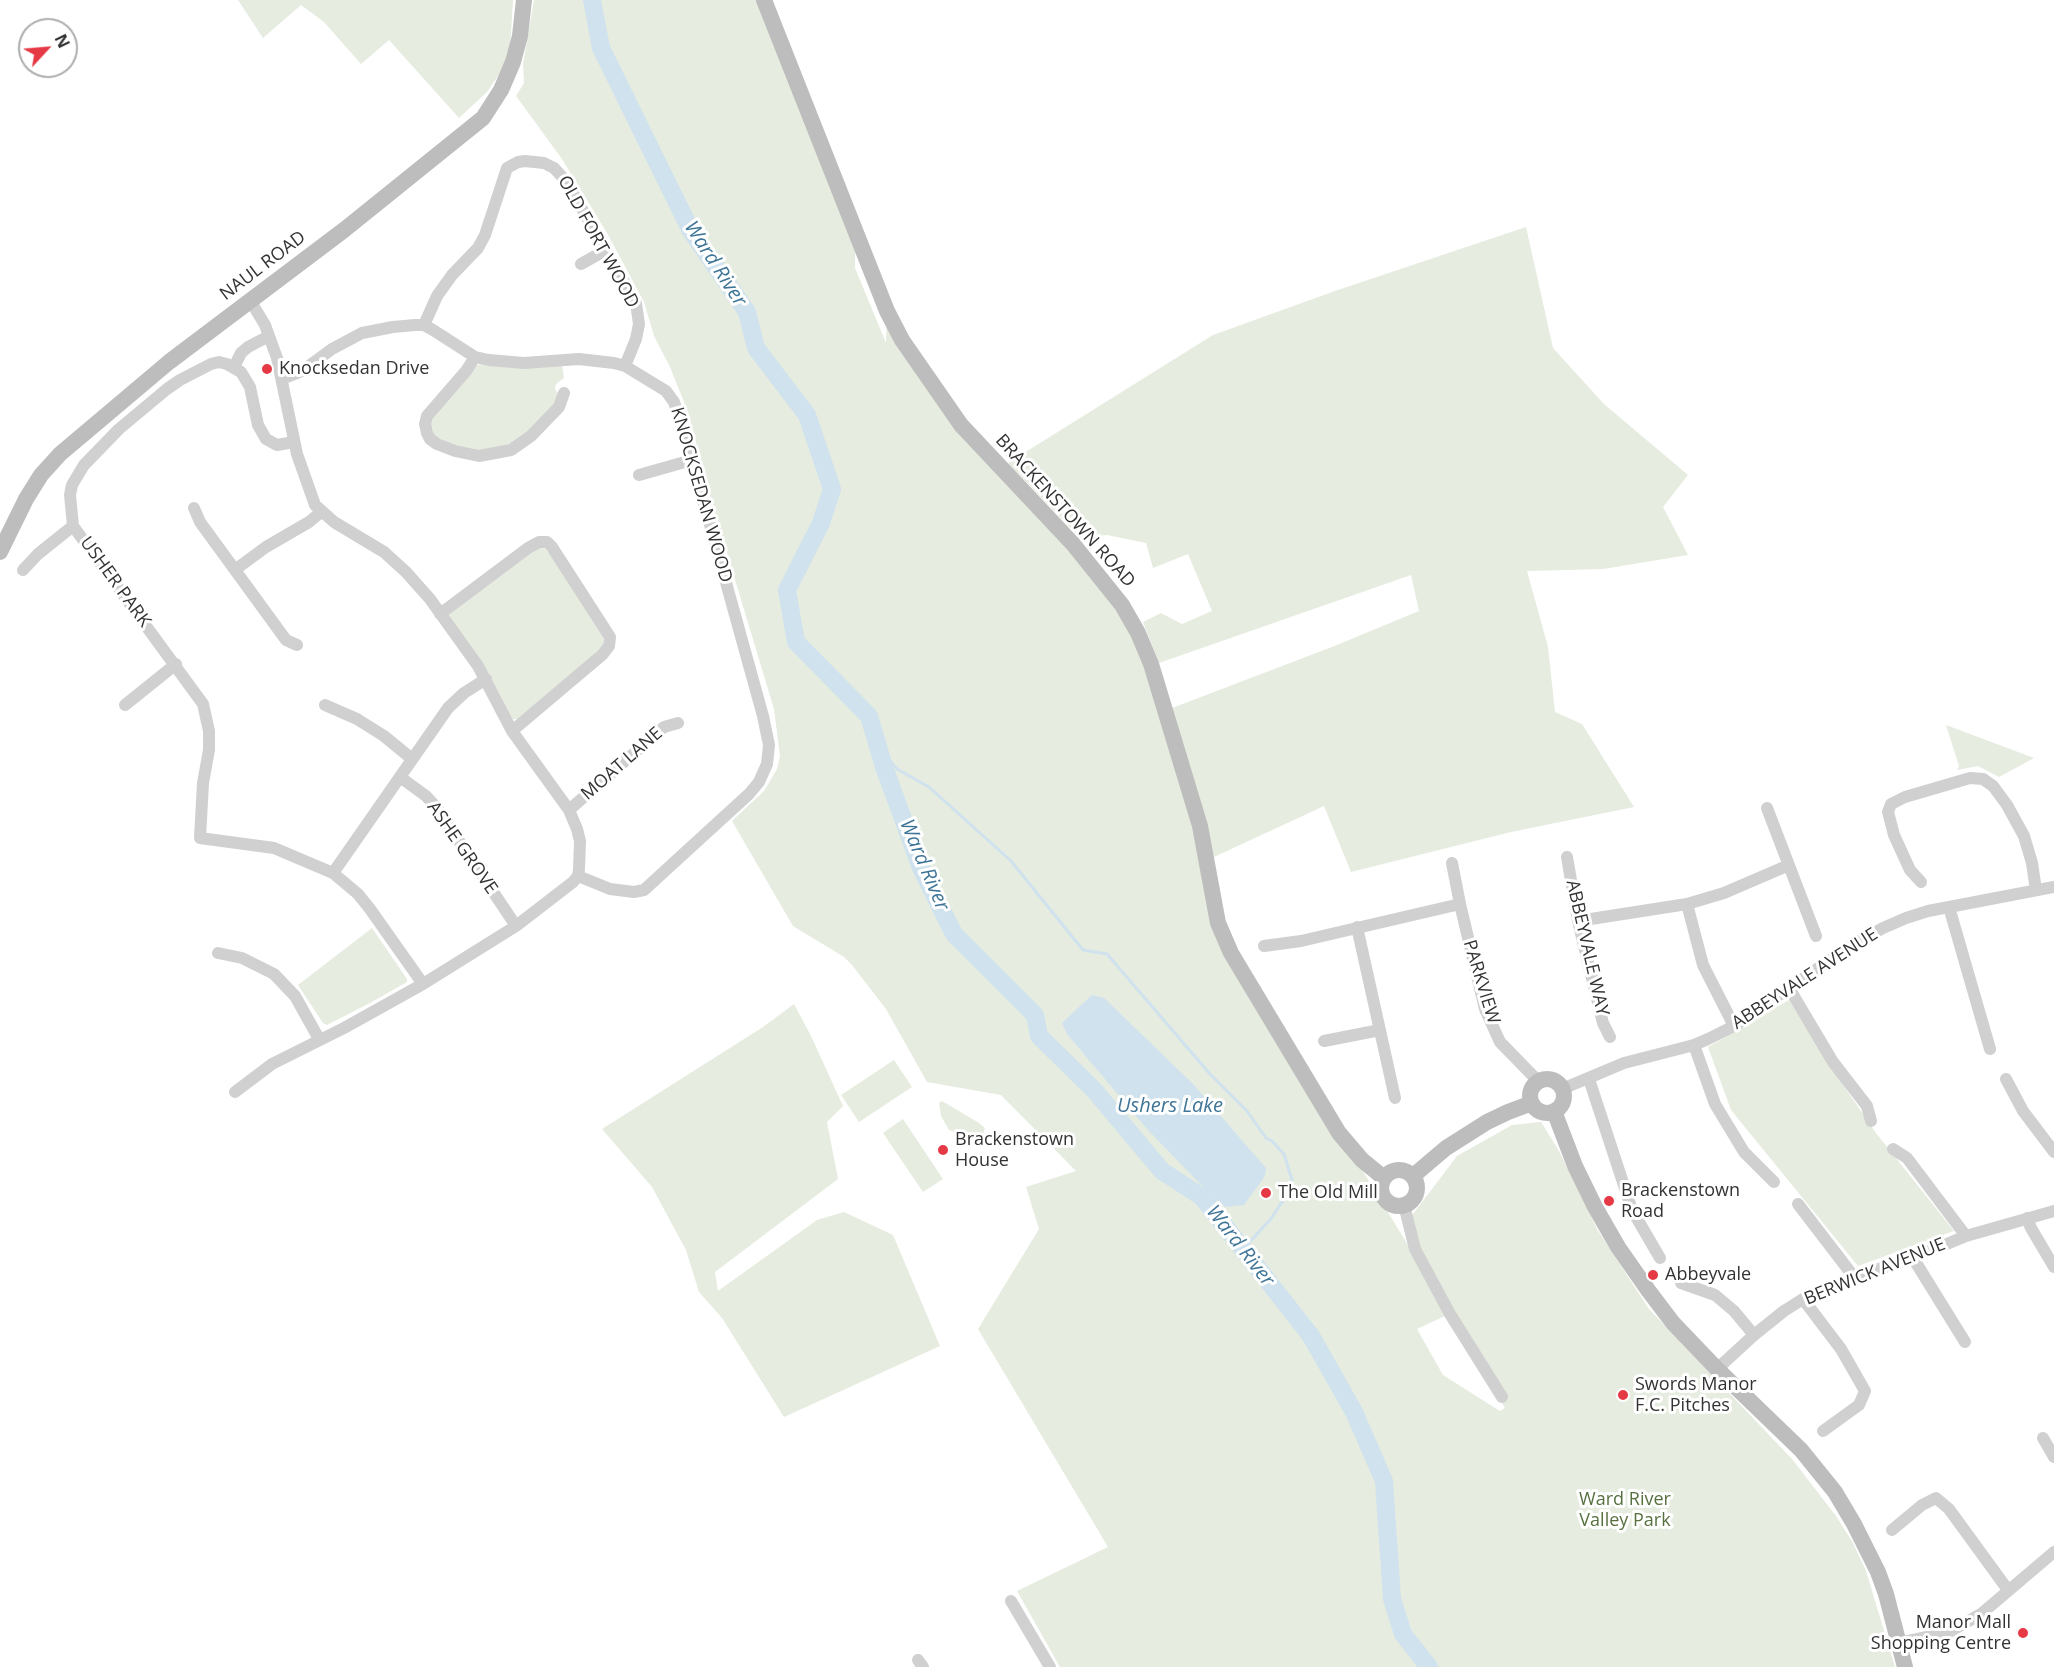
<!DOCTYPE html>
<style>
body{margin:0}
#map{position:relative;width:2054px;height:1667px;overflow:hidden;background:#fff;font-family:"Open Sans",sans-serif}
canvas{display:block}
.north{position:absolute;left:18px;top:18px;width:60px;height:60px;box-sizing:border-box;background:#fff;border:2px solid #adadad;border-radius:50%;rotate:64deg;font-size:16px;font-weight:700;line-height:24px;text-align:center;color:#333}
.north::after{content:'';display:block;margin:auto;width:21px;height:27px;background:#e63946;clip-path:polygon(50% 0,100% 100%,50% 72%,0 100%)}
</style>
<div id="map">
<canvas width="2054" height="1667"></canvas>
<div class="north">N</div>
</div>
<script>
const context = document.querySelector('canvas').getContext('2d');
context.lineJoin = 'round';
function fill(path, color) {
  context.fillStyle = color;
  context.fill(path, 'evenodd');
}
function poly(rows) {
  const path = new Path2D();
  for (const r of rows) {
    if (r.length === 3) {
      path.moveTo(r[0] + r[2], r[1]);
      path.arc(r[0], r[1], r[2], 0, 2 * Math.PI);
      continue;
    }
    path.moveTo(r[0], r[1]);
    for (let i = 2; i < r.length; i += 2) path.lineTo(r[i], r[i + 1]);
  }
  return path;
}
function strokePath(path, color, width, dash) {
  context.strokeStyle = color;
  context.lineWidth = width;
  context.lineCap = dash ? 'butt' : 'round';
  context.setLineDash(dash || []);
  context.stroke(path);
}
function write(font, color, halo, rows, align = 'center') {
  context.font = font + ' "Open Sans",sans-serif';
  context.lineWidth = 6;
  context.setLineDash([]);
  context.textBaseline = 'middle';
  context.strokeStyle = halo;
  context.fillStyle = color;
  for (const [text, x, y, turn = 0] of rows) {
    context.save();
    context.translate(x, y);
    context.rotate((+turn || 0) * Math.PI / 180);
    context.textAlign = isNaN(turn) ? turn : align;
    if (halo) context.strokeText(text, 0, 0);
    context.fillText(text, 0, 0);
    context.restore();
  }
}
fill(poly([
 [238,0,513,0,510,49,502,70,487,92,459,118,389,40,361,64,324,22,301,5,263,38],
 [534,0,760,0,855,249,855,268,886,343,887,311,957,419,1073,544,1151,664,1218,923,1257,997,1442,1301,1415,1249,1410,1218,1457,1156,1512,1125,1541,1122,1559,1151,1597,1229,1649,1309,1792,1459,1836,1516,1853,1543,1866,1571,1895,1667,1060,1667,1017,1591,1108,1547,978,1329,1039,1229,1026,1187,1076,1171,1001,1095,927,1082,886,1009,852,965,844,957,793,926,732,821,764,791,777,769,780,756,774,709,714,510,688,412,670,367,654,336,644,302,607,233,562,159,516,96,524,83,523,64],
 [1449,1314,1505,1408,1500,1411,1443,1375,1417,1329],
 [1526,227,1553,348,1604,404,1688,475,1663,507,1688,555,1603,569,1527,571,1548,647,1555,712,1582,724,1634,807,1511,832,1351,872,1324,806,1214,857,1172,708,1332,647,1419,611,1411,575,1159,663,1143,622,1161,613,1182,624,1212,611,1188,554,1153,568,1146,543,1107,535,1080,538,1008,463,1213,335,1335,291],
 [484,364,501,367,562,365,564,378,556,384,555,389,561,397,544,417,519,440,503,446,476,451,451,444,435,436,430,424,433,416,477,365],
 [539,547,545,549,551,555,603,637,603,644,594,655,517,719,512,719,449,615,450,611],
 [1946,725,2034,758,1999,777,1978,766,1957,770,1959,766],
 [372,928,407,979,407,982,370,1003,327,1025,323,1023,298,985],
 [1789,1000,1826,1060,1876,1133,1954,1231,1858,1266,1731,1110,1708,1047],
 [794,1004,811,1036,843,1106,827,1122,838,1179,715,1272,718,1291,817,1220,844,1212,893,1235,940,1346,784,1417,722,1318,699,1292,686,1250,652,1187,602,1129,763,1027],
 [894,1060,912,1087,859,1122,841,1095],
 [942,1101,979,1123,985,1128,982,1137,971,1139,949,1130,941,1116,939,1103],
 [903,1119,943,1179,923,1192,883,1133]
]), '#e6ecdf');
fill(poly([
 [1092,995,1104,998,1193,1084,1266,1168,1265,1176,1244,1205,1225,1207,1210,1194,1147,1129,1067,1034,1062,1023]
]), '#cfe2ee');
strokePath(poly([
 [878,746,897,769,929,787,1011,861,1083,950,1107,954,1210,1074,1247,1111,1266,1138,1272,1141,1284,1154,1292,1180,1284,1199,1270,1220,1242,1250]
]), '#cfe2ee', 3);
strokePath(poly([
 [592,0,601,48,691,231,747,312,756,348,807,415,832,489,821,523,787,590,796,642,869,716,884,767,921,868,954,934,1035,1015,1039,1036,1094,1090,1162,1171,1202,1197,1311,1336,1354,1412,1384,1481,1392,1599,1403,1634,1429,1667]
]), '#cfe2ee', 18);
strokePath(poly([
 [581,264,606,250],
 [250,300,265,325,277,358,297,454,315,505,334,522,384,552,406,572,430,599,478,666,512,731,569,810,577,829,580,841,579,869,578,876,573,882,516,926,423,984,370,909,358,894,333,873,274,848,200,838,203,783,209,750,209,731,203,704,73,526,70,495,72,485,84,465,119,429,167,389,180,380,211,364,219,362,227,364,241,372,250,387,258,425,266,439,277,445,294,442],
 [424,325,437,296,452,275,478,248,485,235,507,168,518,162,525,161,544,163,554,168,566,181,636,303,639,324,636,339,625,366],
 [475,357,466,371,427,416,425,424,427,433,430,439,437,444,455,451,479,456,511,450,531,436,559,407,564,393],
 [234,367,241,353,248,347,269,336],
 [282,379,302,371,332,349,362,333,393,327,415,325,424,325,433,330,475,357,489,360,524,363,579,359,614,363,625,366,666,391,674,402,684,431,763,716,769,745,767,764,759,782,749,794,644,890,634,892,610,889,578,876],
 [639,475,692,460],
 [194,508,200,522,286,640,297,645],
 [236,569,266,547,309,522,321,512],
 [23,570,38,554,73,526],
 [440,614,528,548,539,542,547,542,552,547,610,637,609,646,602,655,512,731],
 [125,705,176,664],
 [325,705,357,719,384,736,412,759],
 [400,777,426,796,437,808,516,926],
 [1767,808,1816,936],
 [569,810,664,727,678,723],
 [1567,857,1578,921,1603,1023,1610,1037],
 [1452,863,1460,904,1485,1009,1500,1042,1538,1081],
 [333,873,448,708,464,693,486,679],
 [1921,882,1910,870,1894,835,1888,812,1891,804,1905,797,1970,778,1983,779,1993,786,2007,805,2024,836,2032,863,2036,890],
 [1687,904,1703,965,1734,1026],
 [1949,907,1990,1049],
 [1578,921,1687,904,1724,893,1789,865],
 [1357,927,1395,1098],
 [1264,946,1301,941,1460,904],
 [218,953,242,958,274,974,295,996,319,1039],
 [1789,988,1833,1062,1867,1106,1871,1121],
 [1324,1041,1380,1030],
 [1694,1045,1715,1104,1744,1152,1774,1182],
 [1589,1079,1632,1210,1660,1258],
 [2006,1079,2023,1111,2054,1152],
 [1562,1089,1624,1063,1694,1045,1708,1039,1734,1026,1849,947,1883,928,1906,918,1928,911,2054,887],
 [235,1092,272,1064,344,1028,423,984],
 [1893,1149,1907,1158,1966,1236],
 [1798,1204,1854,1277],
 [1404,1205,1415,1249,1450,1314,1502,1397],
 [2027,1218,2031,1228,2054,1267],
 [1913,1258,1965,1342],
 [1681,1283,1715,1295,1734,1311,1754,1335],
 [1803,1299,1841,1349,1865,1391,1859,1405,1823,1431],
 [1717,1369,1754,1335,1784,1311,1803,1299,1854,1277,1913,1258,1966,1236,2054,1211],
 [2043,1438,2054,1457],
 [1892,1530,1922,1505,1936,1498,1949,1509,2008,1590],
 [1011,1601,1050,1667],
 [1898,1643,1949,1632,1981,1614,2054,1552],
 [918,1660,923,1667]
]), '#d0d0d0', 12);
strokePath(poly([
 [764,0,887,311,902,340,961,425,1073,544,1122,605,1138,633,1151,664,1200,826,1218,923,1231,953,1339,1133,1362,1160,1384,1178],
 [0,552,26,499,41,475,60,454,169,362,344,230,483,118,501,90,513,62,520,36,524,0],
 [1547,1096,17],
 [1554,1111,1575,1166,1595,1207,1618,1247,1648,1290,1673,1323,1717,1369,1801,1450,1835,1492,1854,1524,1878,1572,1886,1594,1905,1667],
 [1399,1188,18],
 [1413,1176,1446,1148,1487,1122,1508,1112,1532,1103]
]), '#bdbdbd', 16);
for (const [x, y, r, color] of [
 [267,369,6,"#e63946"],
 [943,1150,6,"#e63946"],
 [1266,1193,6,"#e63946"],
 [1609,1201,6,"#e63946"],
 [1653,1275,6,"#e63946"],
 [1623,1395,6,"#e63946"],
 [2023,1633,6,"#e63946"]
]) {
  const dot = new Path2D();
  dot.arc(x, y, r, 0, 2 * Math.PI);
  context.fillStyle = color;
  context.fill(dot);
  strokePath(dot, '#fff', 2);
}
write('18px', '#333', '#fff', [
 ["OLD FORT WOOD",598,242,61],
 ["NAUL ROAD",263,266,-37],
 ["KNOCKSEDAN WOOD",701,495,74],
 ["BRACKENSTOWN ROAD",1065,511,48],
 ["USHER PARK",115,582,54],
 ["MOAT LANE",622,764,-41],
 ["ASHE GROVE",462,848,55],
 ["ABBEYVALE WAY",1587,948,77],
 ["ABBEYVALE AVENUE",1805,979,-33],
 ["PARKVIEW",1481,982,73],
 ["BERWICK AVENUE",1875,1272,-22]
]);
write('18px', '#333', '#fff', [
 ["Knocksedan Drive",279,369],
 ["Brackenstown",955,1140],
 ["House",955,1161],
 ["Brackenstown",1621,1191],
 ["Road",1621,1212],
 ["The Old Mill",1278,1193],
 ["Abbeyvale",1665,1275],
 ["Swords Manor",1635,1385],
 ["F.C. Pitches",1635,1406],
 ["Manor Mall",2011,1623,"right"],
 ["Shopping Centre",2011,1644,"right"]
], 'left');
write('18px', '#56703f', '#fff', [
 ["Ward River",1625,1500],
 ["Valley Park",1625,1521]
]);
write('italic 20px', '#3f7597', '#fff', [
 ["Ward River",715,264,57],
 ["Ward River",924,865,67],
 ["Ushers Lake",1170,1106],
 ["Ward River",1240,1246,52]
]);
</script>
